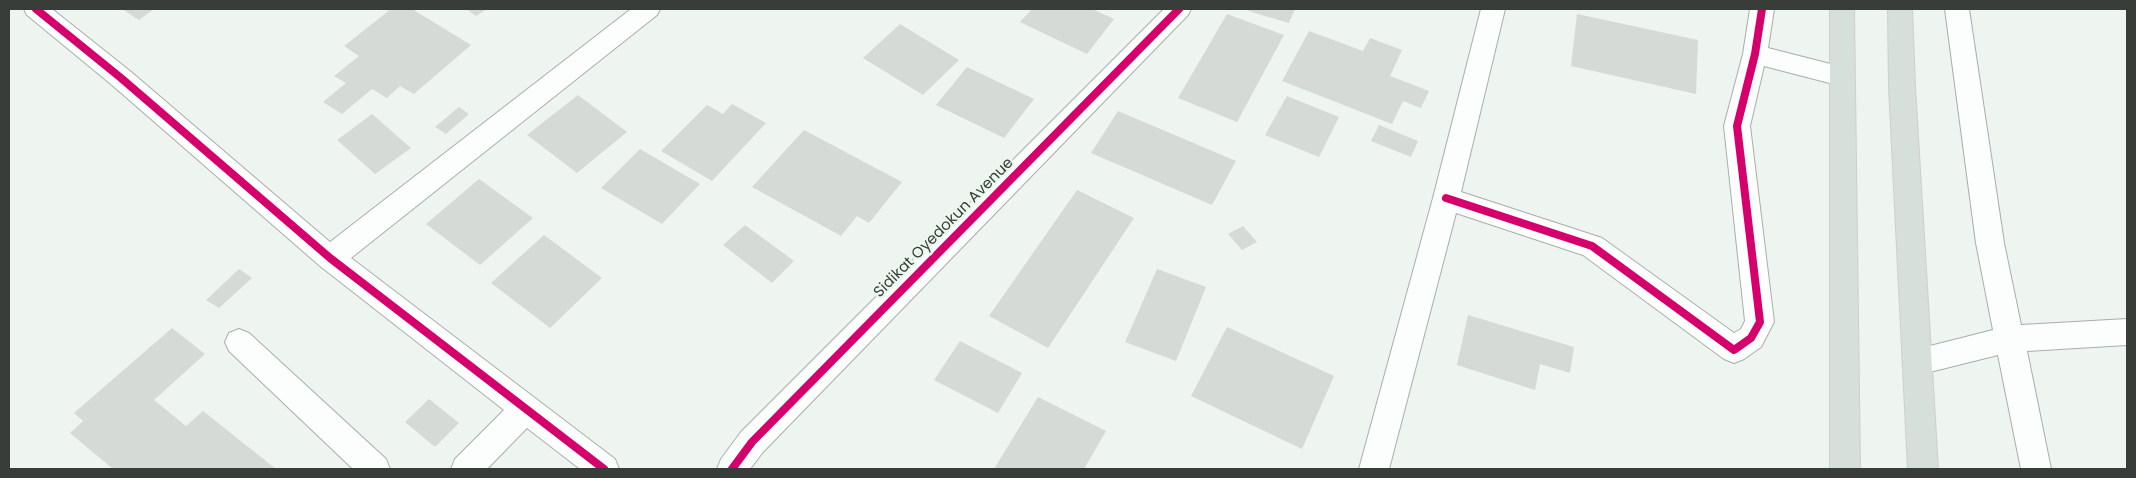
<!DOCTYPE html>
<style>
body{margin:0}
#map{position:relative;width:2136px;height:478px;overflow:hidden;background:#eef4ef;font-family:Poppins,sans-serif}
canvas{display:block}
.frame{position:absolute;inset:0;border:10px solid #383d3a;pointer-events:none}
</style>
<div id="map">
<canvas width="2136" height="478"></canvas>
<div class="frame"></div>
</div>
<script>
const context = document.querySelector('canvas').getContext('2d');
context.lineJoin = 'round';
function fill(path, color) {
  context.fillStyle = color;
  context.fill(path, 'evenodd');
}
function poly(rows) {
  const path = new Path2D();
  for (const r of rows) {
    path.moveTo(r[0], r[1]);
    for (let i = 2; i < r.length; i += 2) path.lineTo(r[i], r[i + 1]);
  }
  return path;
}
function strokePath(path, color, width, dash) {
  context.strokeStyle = color;
  context.lineWidth = width;
  context.lineCap = dash ? 'butt' : 'round';
  context.setLineDash(dash || []);
  context.stroke(path);
}
function write(font, color, halo, rows, align = 'center') {
  context.font = font + ' Poppins,sans-serif';
  context.lineWidth = 5;
  context.setLineDash([]);
  context.textBaseline = 'middle';
  context.strokeStyle = halo;
  context.fillStyle = color;
  for (const [text, x, y, turn = 0] of rows) {
    context.save();
    context.translate(x, y);
    context.rotate((+turn || 0) * Math.PI / 180);
    context.textAlign = isNaN(turn) ? turn : align;
    if (halo) context.strokeText(text, 0, 0);
    context.fillText(text, 0, 0);
    context.restore();
  }
}
fill(poly([
 [122,9,154,9,139,20],
 [391,9,412,9,471,45,414,94,400,86,387,98,372,89,342,114,323,102,346,83,334,76,359,56,344,46],
 [466,9,487,9,476,16],
 [1032,9,1092,9,1114,19,1087,54,1020,22],
 [1249,9,1295,9,1289,23,1248,11],
 [1227,14,1284,35,1237,122,1178,98],
 [1577,14,1698,40,1696,94,1571,66],
 [900,24,959,60,923,95,863,58],
 [1309,31,1363,51,1370,38,1402,50,1390,76,1429,91,1421,108,1403,101,1392,124,1282,81],
 [967,67,1034,99,1004,138,936,105],
 [578,95,627,132,577,173,527,135],
 [1287,96,1339,117,1319,157,1265,135],
 [732,104,766,123,712,181,661,151,707,105,723,114],
 [459,107,469,114,446,134,435,127],
 [1118,111,1236,161,1212,205,1091,153],
 [372,114,411,148,375,174,337,140],
 [1379,125,1418,141,1411,157,1371,141],
 [804,130,902,182,869,223,857,216,841,236,752,187],
 [640,149,700,184,662,224,601,188],
 [479,179,533,218,480,265,426,224],
 [1077,190,1134,218,1048,348,989,316],
 [745,225,794,261,772,283,723,245],
 [1243,226,1257,242,1242,250,1228,234],
 [544,235,602,278,550,328,491,283],
 [239,269,252,278,219,308,206,300],
 [1157,269,1206,287,1176,361,1125,342],
 [1468,315,1574,347,1570,373,1540,364,1535,390,1457,365],
 [1227,327,1334,376,1302,449,1191,396],
 [172,328,205,354,154,400,186,426,203,411,276,469,113,469,70,433,83,421,74,413],
 [960,341,1022,373,998,413,934,380],
 [1038,397,1106,431,1084,469,994,469],
 [429,399,459,423,435,447,405,422]
]), '#d6dad7');
const minor = poly([
 [24,9,52,9,130,71,330,242,631,9,660,9,657,15,351,258,615,459,619,469,580,469,527,428,487,469,451,469,455,459,504,410,320,266,112,85,27,15,24,9],
 [1164,9,1191,9,1188,15,763,452,750,469,717,469,721,459,741,432,1164,9],
 [1481,9,1505,9,1461,192,1602,238,1734,333,1741,329,1745,321,1724,126,1743,54,1750,9,1774,9,1768,48,1850,69,1854,76,1850,83,1841,86,1764,66,1750,126,1774,322,1761,347,1744,359,1734,363,1724,359,1583,255,1456,213,1389,469,1359,469,1433,198,1481,9],
 [1945,9,1969,9,2004,243,2021,325,2127,319,2127,345,2027,351,2051,469,2021,469,1998,355,1918,375,1908,371,1903,362,1908,353,1918,349,1993,330,1976,243,1945,9],
 [239,329,249,333,386,459,390,469,353,469,229,351,225,342,229,333,239,329]
]);
const highway = poly([
 [1830,9,1854,9,1860,469,1830,469,1830,9],
 [1888,9,1912,9,1915,87,1938,469,1908,469,1889,87,1888,9]
]);
strokePath(minor, '#a9aeaa', 2);
strokePath(highway, '#cdd0ce', 2);
fill(minor, '#fcfdfd');
fill(highway, '#d6dfd9');
strokePath(poly([
 [36,9,121,78,330,258,604,469],
 [1446,198,1592,246,1734,350,1751,338,1760,322,1737,126,1755,54,1762,9],
 [732,469,752,442,1179,9]
]), '#d6006c', 8);
write('15px', '#383d3a', '#eaf8ee', [
 ["Sidikat Oyedokun Avenue",944,228,-45]
]);
</script>
